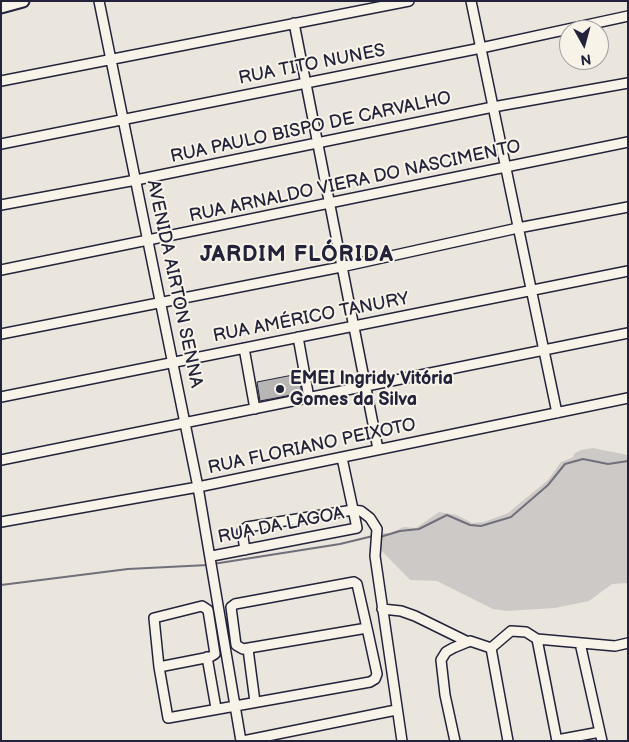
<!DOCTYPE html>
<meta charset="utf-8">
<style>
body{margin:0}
#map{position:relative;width:629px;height:742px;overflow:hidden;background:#eae6de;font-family:"Balsamiq Sans",sans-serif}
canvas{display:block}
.frame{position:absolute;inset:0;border:2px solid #22223b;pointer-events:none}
.north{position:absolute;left:559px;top:20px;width:50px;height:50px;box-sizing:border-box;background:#f7f3e8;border:1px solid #a29fa3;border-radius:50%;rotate:173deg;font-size:14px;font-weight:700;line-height:20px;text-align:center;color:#22223b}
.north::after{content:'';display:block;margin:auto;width:18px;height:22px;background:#22223b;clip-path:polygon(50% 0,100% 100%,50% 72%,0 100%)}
</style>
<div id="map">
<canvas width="629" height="742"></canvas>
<div class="frame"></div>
<div class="north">N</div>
</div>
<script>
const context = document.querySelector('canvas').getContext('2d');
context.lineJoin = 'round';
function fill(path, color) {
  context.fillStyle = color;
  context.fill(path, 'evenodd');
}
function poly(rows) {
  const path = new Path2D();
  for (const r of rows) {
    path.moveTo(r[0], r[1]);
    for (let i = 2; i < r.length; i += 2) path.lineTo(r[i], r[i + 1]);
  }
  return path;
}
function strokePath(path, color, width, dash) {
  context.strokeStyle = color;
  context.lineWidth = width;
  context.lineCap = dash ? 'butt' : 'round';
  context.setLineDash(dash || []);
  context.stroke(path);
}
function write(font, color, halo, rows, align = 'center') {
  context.font = font + ' "Balsamiq Sans",sans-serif';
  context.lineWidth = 4;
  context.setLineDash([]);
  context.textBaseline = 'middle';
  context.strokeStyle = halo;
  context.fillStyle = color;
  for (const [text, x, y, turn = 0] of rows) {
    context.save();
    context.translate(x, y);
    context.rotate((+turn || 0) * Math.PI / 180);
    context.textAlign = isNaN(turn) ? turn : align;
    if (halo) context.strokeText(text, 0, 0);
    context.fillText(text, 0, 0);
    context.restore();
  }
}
fill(poly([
 [593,448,628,455,628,583,612,584,589,601,555,608,506,611,493,609,437,581,410,580,374,543,377,533,390,533,404,527,416,528,439,512,457,515,472,523,484,522,508,513,548,480,561,462,572,458,575,453,581,450]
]), '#cdc9c6');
strokePath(poly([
 [380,537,400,531,419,529,447,515,470,525,481,526,511,517,548,485,565,464,583,459,608,464,628,461],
 [213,564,340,544,373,536],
 [1,585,128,569,208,565]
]), '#716f7b', 2);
const building = poly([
 [298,374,302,393,260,401,257,382,298,374]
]);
fill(building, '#b8b6b5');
strokePath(building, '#22223b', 1);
const minor = poly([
 [99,1,198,487,241,741],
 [471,1,557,413],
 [294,23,378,449],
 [1,81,409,1],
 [1,144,481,48,628,16],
 [1,205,136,180,493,107,628,83],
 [1,270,628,142],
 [1,334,341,267,518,228,628,207],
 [298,337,309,398],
 [244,348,255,409],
 [1,397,628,271],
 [1,460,628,333],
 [1,522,198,487,628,398],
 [245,550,242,531,247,527,353,510,361,511,370,518,377,529,375,556,402,741],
 [212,556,357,528,342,458],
 [382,609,401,611,415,616,468,642],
 [537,639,557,741],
 [580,643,602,741],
 [491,648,508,741],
 [248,649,255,702],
 [207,657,216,708],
 [159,667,210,657,215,654,208,610,202,606,154,618,159,667,168,718,370,682,375,679,377,674,367,628,357,584,354,582,235,604,231,607,236,645,243,649,367,628],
 [557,740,600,732],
 [243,741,396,710],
 [455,741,445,695,441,660,446,652,453,648,470,641,491,648,511,631,526,632,537,639,615,646,628,643]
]);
const major = poly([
 [1,7,23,1]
]);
strokePath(minor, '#22223b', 12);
strokePath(major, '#22223b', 15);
strokePath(minor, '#f7f3e8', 9);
strokePath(major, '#f7f3e8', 11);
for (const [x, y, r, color] of [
 [280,389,5,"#22223b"]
]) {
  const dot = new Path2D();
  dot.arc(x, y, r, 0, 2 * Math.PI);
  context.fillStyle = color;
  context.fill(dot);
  strokePath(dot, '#f7f3e8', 2);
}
write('18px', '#22223b', '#f7f3e8', [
 ["RUA TITO NUNES",312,65,-11],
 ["RUA PAULO BISPO DE CARVALHO",311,128,-12],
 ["RUA ARNALDO VIERA DO NASCIMENTO",355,182,-12],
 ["AVENIDA AIRTON SENNA",174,284,78],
 ["RUA AMÉRICO TANURY",311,318,-11],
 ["RUA FLORIANO PEIXOTO",312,447,-12],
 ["RUA DA LAGOA",281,526,-11]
]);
write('bold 18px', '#22223b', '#f7f3e8', [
 ["EMEI lngridy Vitória",290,379],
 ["Gomes da Silva",290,400]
], 'left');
context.letterSpacing = '1px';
write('bold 22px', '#22223b', '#f7f3e8', [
 ["JARDIM FLÓRIDA",297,255]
]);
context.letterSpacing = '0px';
</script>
